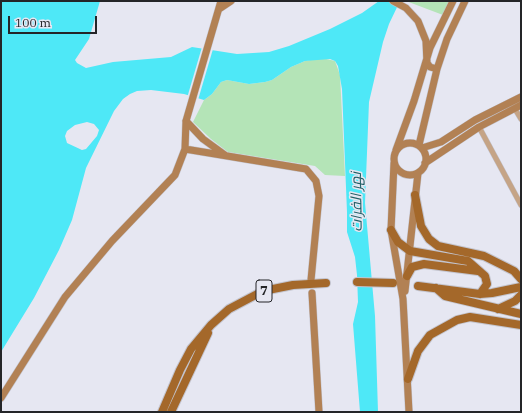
<!DOCTYPE html>
<meta charset="utf-8">
<style>
body{margin:0}
#map{position:relative;width:522px;height:413px;overflow:hidden;background:#e6e7f2;font-family:"IBM Plex Serif",serif}
canvas{display:block}
.frame{position:absolute;inset:0;border:2px solid #242528;pointer-events:none}
.scale{position:absolute;left:8px;top:16px;width:89px;height:18px;box-sizing:border-box;border:2px solid #242528;border-top:0;padding-left:5px;font-size:12px;line-height:14px;white-space:nowrap;color:#242528;-webkit-text-stroke:3px #e6e7f2;paint-order:stroke}
</style>
<div id="map">
<canvas width="522" height="413"></canvas>
<div class="frame"></div>
<div class="scale">100 m</div>
</div>
<script>
const context = document.querySelector('canvas').getContext('2d');
context.lineJoin = 'round';
function fill(path, color) {
  context.fillStyle = color;
  context.fill(path, 'evenodd');
}
function poly(rows) {
  const path = new Path2D();
  for (const r of rows) {
    if (r.length === 3) {
      path.moveTo(r[0] + r[2], r[1]);
      path.arc(r[0], r[1], r[2], 0, 2 * Math.PI);
      continue;
    }
    path.moveTo(r[0], r[1]);
    for (let i = 2; i < r.length; i += 2) path.lineTo(r[i], r[i + 1]);
  }
  return path;
}
function strokePath(path, color, width, dash) {
  context.strokeStyle = color;
  context.lineWidth = width;
  context.lineCap = dash ? 'butt' : 'round';
  context.setLineDash(dash || []);
  context.stroke(path);
}
function write(font, color, halo, rows, align = 'center') {
  context.font = font + ' "IBM Plex Serif",Cairo,serif';
  context.lineWidth = 3;
  context.setLineDash([]);
  context.textBaseline = 'middle';
  context.strokeStyle = halo;
  context.fillStyle = color;
  for (const [text, x, y, turn = 0] of rows) {
    context.save();
    context.translate(x, y);
    context.rotate((+turn || 0) * Math.PI / 180);
    context.textAlign = isNaN(turn) ? turn : align;
    if (halo) context.strokeText(text, 0, 0);
    context.fillText(text, 0, 0);
    context.restore();
  }
}
fill(poly([
 [406,1,450,1,443,15],
 [322,58,335,61,340,75,345,176,325,175,315,166,228,152,211,139,193,122,204,100,212,94,221,82,227,80,249,84,265,82,272,80,291,67,305,61]
]), '#b4e4b7');
fill(poly([
 [1,1,100,1,89,39,75,60,77,63,86,68,113,62,171,57,192,47,237,54,269,52,289,46,330,29,362,13,379,1,400,1,389,24,383,42,369,102,365,203,375,316,378,412,360,412,353,324,358,302,357,275,355,257,347,232,347,212,342,89,338,66,335,61,330,59,305,61,291,67,272,80,265,82,249,84,227,80,221,82,212,94,204,100,184,94,151,90,137,91,130,94,123,99,114,111,86,168,72,220,59,250,34,298,1,352],
 [87,122,94,124,99,130,97,136,86,149,82,150,67,143,65,136,67,131,75,125]
]), '#4ee8f7');
fill(poly([
 [202,47,213,49,198,100,187,98]
]), '#e6e7f2');
const street = poly([
 [515,109,521,119],
 [479,127,521,205]
]);
const secondary = poly([
 [393,1,406,8,418,21,426,41,427,63,430,67,437,69],
 [219,9,231,1],
 [186,121,203,139,225,155],
 [410,159,16],
 [419,145,437,69,447,39,465,1],
 [422,148,441,142,475,120,521,97],
 [185,149,186,121,221,1],
 [396,150,414,101,430,48,453,1],
 [394,163,391,230,403,299,409,412],
 [425,163,479,127,521,105],
 [405,291,418,173],
 [312,293,319,412],
 [1,398,65,297,112,241,175,175,185,149,306,169,316,181,319,196,311,280]
]);
const primary = poly([
 [415,195,421,226,429,239,438,246,484,256,514,271,521,279],
 [391,230,398,242,410,251,468,261,485,276,487,284,480,294],
 [407,276,412,267,424,264,478,271],
 [357,282,393,283],
 [418,286,480,294,492,293,521,287],
 [436,288,445,296,521,314],
 [498,309,515,301,521,295],
 [408,379,418,351,430,335,457,320,470,317,521,325],
 [162,412,180,370,191,349,211,325,229,309,263,291,293,285,326,283],
 [171,412,208,333]
]);
strokePath(street, '#c3c4ce', 6);
strokePath(secondary, '#c3c4ce', 8);
strokePath(primary, '#c3c4ce', 10);
strokePath(street, '#c5a486', 5);
strokePath(secondary, '#b28154', 7);
strokePath(primary, '#a4682a', 8);
for (const [x, y, w] of [
 [264,291,16]
]) {
  const box = new Path2D();
  box.roundRect(x - w / 2, y - 11, w, 22, 3);
  context.fillStyle = '#e6e7f2';
  context.fill(box);
  strokePath(box, '#242528', 1);
}
write('bold 13px', '#242528', null, [
 ["7",264,291]
]);
write('italic 15px', '#205e65', '#e6e7f2', [
 ["نهر الفرات",357,202,-91]
]);
</script>
